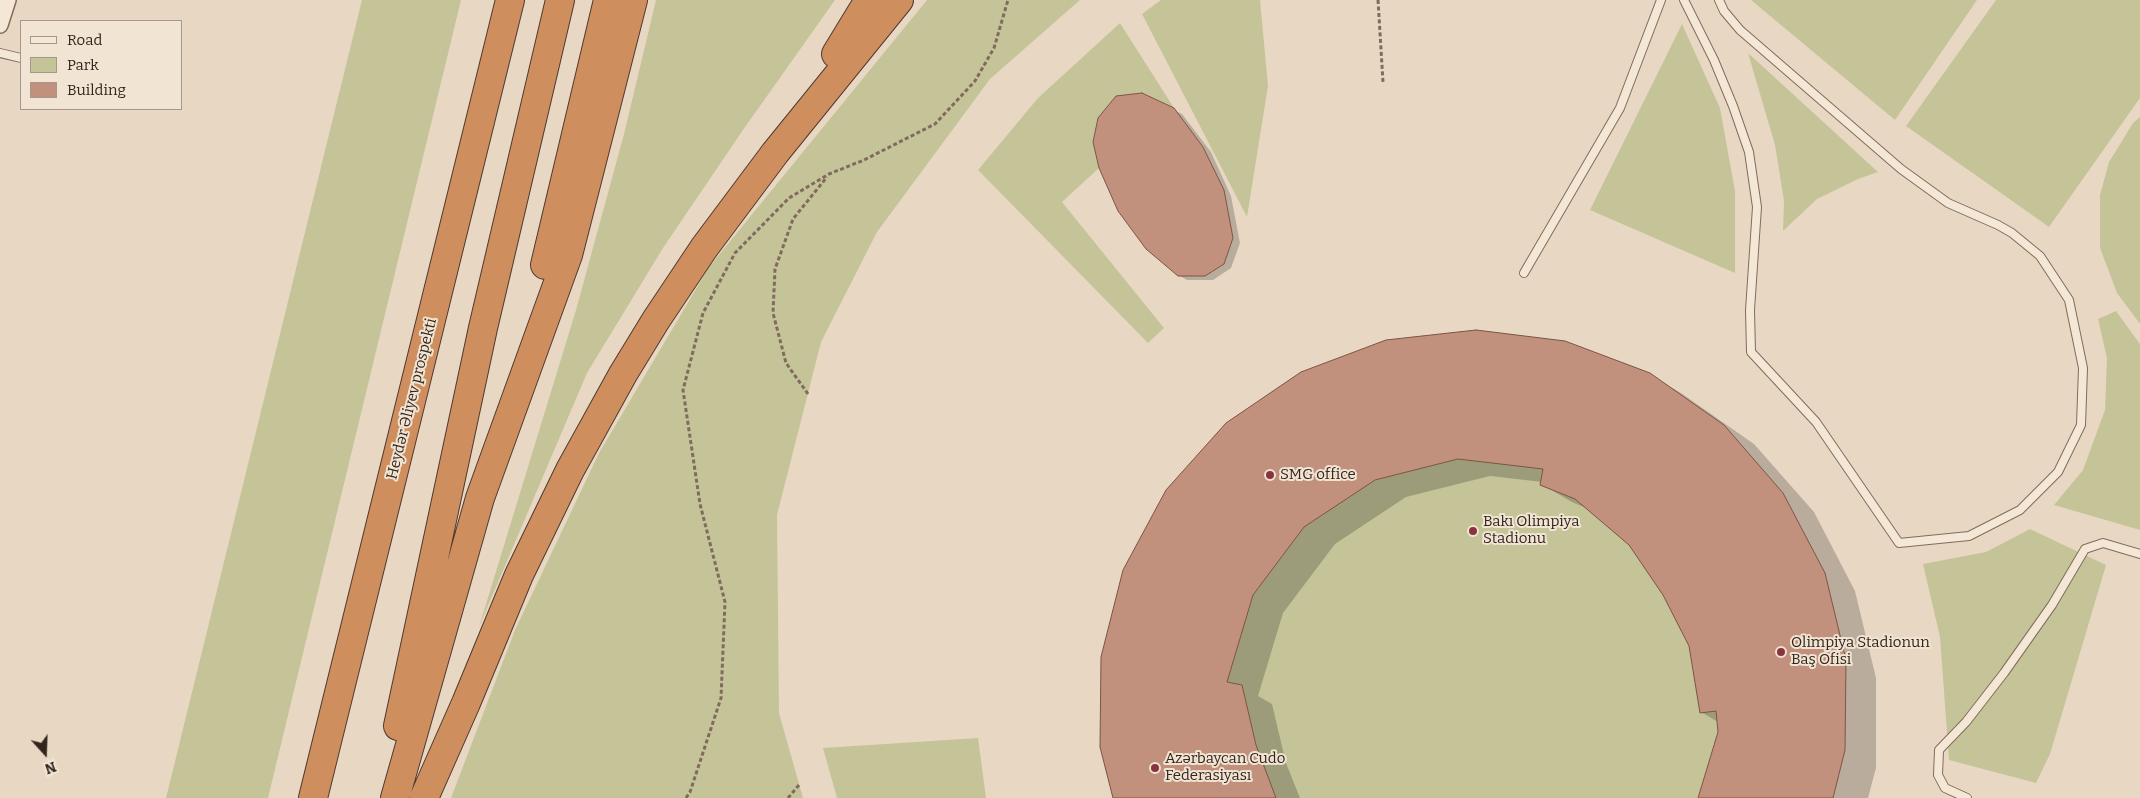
<!DOCTYPE html>
<meta charset="utf-8">
<style>
body{margin:0}
#map{position:relative;width:2140px;height:798px;overflow:hidden;background:#e8d8c3;font-family:Bitter,serif}
canvas{display:block}
.legend{position:absolute;left:20px;top:20px;width:162px;height:90px;box-sizing:border-box;background:#f1e4d2;border:1px solid #a5988a;margin:0;padding:6px 9px;list-style:none;font-size:15px;color:#32251e}
.legend li{display:flex;align-items:center;gap:10px;height:25px}
.legend b{width:25px;border:1px solid #a5988a}
.north{position:absolute;left:20px;top:728px;width:50px;height:50px;-webkit-text-stroke:4px #f1e4d2;paint-order:stroke;rotate:160deg;font-size:14px;font-weight:700;line-height:20px;text-align:center;color:#32251e}
.north::after{content:'';display:block;margin:auto;width:18px;height:22px;background:#32251e;clip-path:polygon(50% 0,100% 100%,50% 72%,0 100%)}
</style>
<div id="map">
<canvas width="2140" height="798"></canvas>
<ul class="legend">
<li><b style="height:6px;background:#f4e7d5"></b>Road</li>
<li><b style="height:14px;background:#c5c499"></b>Park</li>
<li><b style="height:14px;background:#c2917d"></b>Building</li>
</ul>
<div class="north">N</div>
</div>
<script>
const context = document.querySelector('canvas').getContext('2d');
context.lineJoin = 'round';
function fill(path, color) {
  context.fillStyle = color;
  context.fill(path, 'evenodd');
}
function poly(rows) {
  const path = new Path2D();
  for (const r of rows) {
    path.moveTo(r[0], r[1]);
    for (let i = 2; i < r.length; i += 2) path.lineTo(r[i], r[i + 1]);
  }
  return path;
}
function strokePath(path, color, width, dash) {
  context.strokeStyle = color;
  context.lineWidth = width;
  context.lineCap = dash ? 'butt' : 'round';
  context.setLineDash(dash || []);
  context.stroke(path);
}
function write(font, color, halo, rows, align = 'center') {
  context.font = font + ' Bitter,serif';
  context.lineWidth = 4;
  context.setLineDash([]);
  context.textBaseline = 'middle';
  context.strokeStyle = halo;
  context.fillStyle = color;
  for (const [text, x, y, turn = 0] of rows) {
    context.save();
    context.translate(x, y);
    context.rotate((+turn || 0) * Math.PI / 180);
    context.textAlign = isNaN(turn) ? turn : align;
    if (halo) context.strokeText(text, 0, 0);
    context.fillText(text, 0, 0);
    context.restore();
  }
}
fill(poly([
 [362,0,461,0,268,798,166,798],
 [656,0,835,0,743,130,663,248,587,373,479,627,576,310,624,134],
 [927,0,1080,0,990,79,877,232,821,342,777,515,779,713,803,798,451,798,515,630,599,453,709,267],
 [1161,0,1260,0,1268,86,1247,217,1142,14],
 [1751,0,1977,0,1895,120],
 [1996,0,2140,0,2140,98,2049,227,1906,126],
 [1120,23,1174,108,1142,93,1116,96,1098,118,1093,142,1099,168,1062,202,1164,328,1148,343,978,170,1038,98],
 [1682,24,1720,108,1735,191,1735,273,1590,210],
 [1748,53,1878,172,1858,179,1817,199,1783,231,1784,201,1775,145],
 [2140,117,2140,324,2117,293,2100,248,2100,195,2109,162,2133,123],
 [2116,311,2140,344,2140,530,2054,505,2083,470,2105,410,2107,358,2098,319],
 [1476,330,1565,341,1650,373,1724,425,1783,493,1825,573,1846,660,1845,750,1833,798,1113,798,1100,747,1101,657,1123,570,1166,490,1226,423,1301,372,1386,340],
 [2030,529,2106,565,2050,754,2036,783,1949,760,1940,637,1923,564,1986,552],
 [978,738,986,798,837,798,823,748]
]), '#c5c499');
fill(poly([
 [1173,110,1182,114,1211,152,1231,196,1240,243,1231,268,1213,280,1187,280,1178,275],
 [1649,374,1681,393,1754,444,1814,512,1855,591,1876,678,1876,768,1868,798,1699,798,1719,732,1718,722,1701,712,1691,645,1664,595,1630,544,1588,509,1572,502,1541,484,1542,482,1490,476,1406,497,1335,544,1283,613,1258,696,1272,704,1286,763,1300,798,1114,798,1227,424]
]), '#0003');
const building = poly([
 [1142,93,1174,108,1203,147,1224,190,1233,238,1224,264,1205,276,1178,276,1146,249,1118,211,1099,168,1093,142,1098,118,1116,96,1142,93],
 [1476,330,1565,341,1650,373,1724,425,1783,493,1825,573,1846,660,1845,750,1833,798,1698,798,1718,732,1716,711,1700,713,1689,646,1663,595,1629,545,1575,499,1540,485,1543,469,1458,459,1375,480,1304,527,1253,595,1227,682,1242,685,1256,745,1276,798,1113,798,1100,747,1101,657,1123,570,1166,490,1226,423,1301,372,1386,340,1476,330]
]);
fill(building, '#c2917d');
strokePath(building, '#7d5445', 1);
const lane = poly([
 [1684,0,1714,60,1733,106,1749,152,1757,207,1750,310,1751,352,1816,422,1899,543,1969,536,2020,510,2058,472,2081,425,2083,368,2069,300,2040,256,2012,233,1998,225,1948,203,1901,169,1740,30,1724,11,1719,0],
 [0,53,21,58],
 [1524,273,1620,108,1661,0],
 [1967,798,1945,788,1938,775,1939,750,1966,722,2004,673,2052,605,2085,549,2103,543,2140,554]
]);
const street = poly([
 [0,25,8,0]
]);
const highway = poly([
 [836,54,869,0],
 [545,265,608,0],
 [398,726,483,328,560,0],
 [313,798,510,0],
 [395,798,480,498,568,255,633,0],
 [424,798,466,703,519,575,570,470,623,374,656,320,704,248,775,153,899,0]
]);
strokePath(lane, '#816b5c', 10);
strokePath(street, '#816b5c', 18);
strokePath(highway, '#4f3a30', 30);
strokePath(poly([
 [1378,0,1383,82],
 [808,394,786,363,773,313,775,269,793,219,827,177],
 [686,798,690,792,721,698,725,602,700,504,683,390,703,313,735,253,789,198,829,174,864,160,935,124,975,81,994,48,1008,0],
 [788,798,799,785]
]), '#816b5c', 3, [4, 2.5]);
strokePath(lane, '#f4e7d5', 8);
strokePath(street, '#f4e7d5', 15);
strokePath(highway, '#cf8e5d', 28);
for (const [x, y, r, color] of [
 [1270,475,5,"#89333f"],
 [1473,531,5,"#89333f"],
 [1781,652,5,"#89333f"],
 [1155,768,5,"#89333f"]
]) {
  const dot = new Path2D();
  dot.arc(x, y, r, 0, 2 * Math.PI);
  context.fillStyle = color;
  context.fill(dot);
  strokePath(dot, '#f1e4d2', 2);
}
write('15px', '#32251e', '#f1e4d2', [
 ["Heydər Əliyev prospekti",412,399,-76]
]);
write('15px', '#32251e', '#f1e4d2', [
 ["SMG office",1280,475],
 ["Bakı Olimpiya",1483,522],
 ["Stadionu",1483,539],
 ["Olimpiya Stadionun",1791,643],
 ["Baş Ofisi",1791,660],
 ["Azərbaycan Cudo",1165,759],
 ["Federasiyası",1165,776]
], 'left');
</script>
